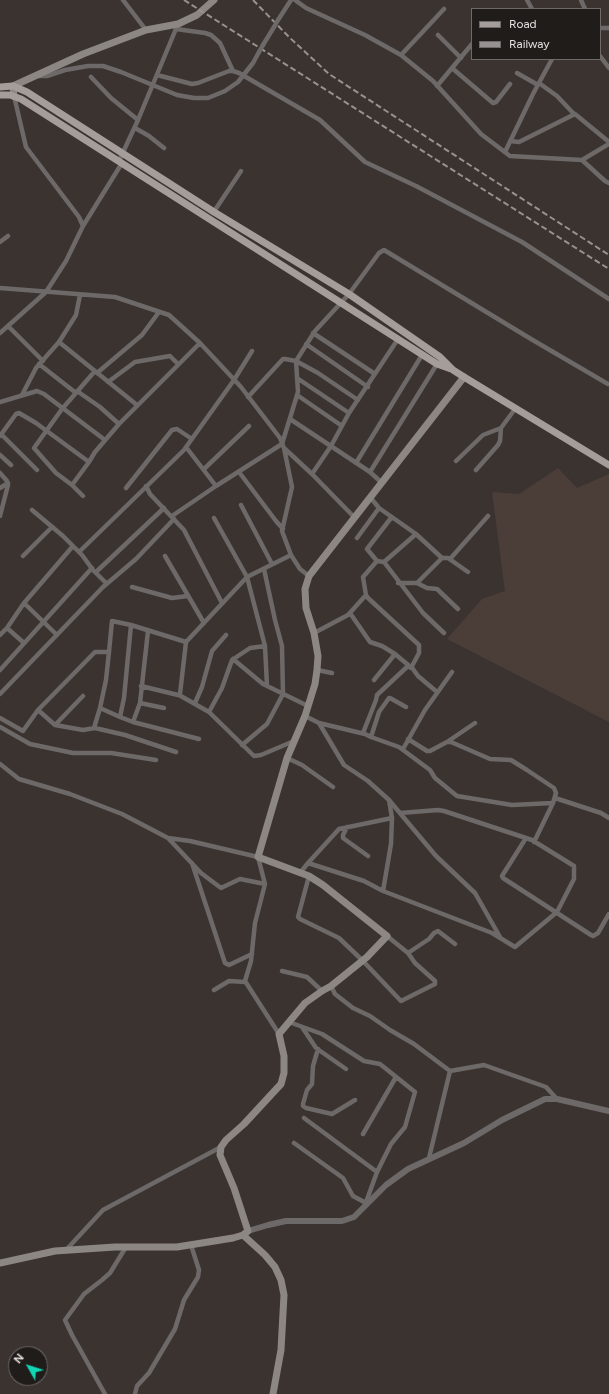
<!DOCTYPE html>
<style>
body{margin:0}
#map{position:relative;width:609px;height:1394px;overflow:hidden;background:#3b3330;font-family:Figtree,sans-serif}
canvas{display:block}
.legend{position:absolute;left:471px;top:8px;width:130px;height:52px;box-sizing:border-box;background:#1f1c1a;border:1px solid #6e6a69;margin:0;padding:5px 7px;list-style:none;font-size:12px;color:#e5e0df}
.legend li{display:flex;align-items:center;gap:8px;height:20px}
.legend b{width:20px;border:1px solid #6e6a69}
.north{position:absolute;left:8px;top:1346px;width:40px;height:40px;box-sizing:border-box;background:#1f1c1a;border:1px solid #6e6a69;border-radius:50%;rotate:309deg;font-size:11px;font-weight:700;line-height:16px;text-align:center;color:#e5e0df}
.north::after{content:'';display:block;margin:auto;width:14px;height:18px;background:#12d5b4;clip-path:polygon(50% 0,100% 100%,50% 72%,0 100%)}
</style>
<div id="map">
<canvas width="609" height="1394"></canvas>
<ul class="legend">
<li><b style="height:5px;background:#a59d9a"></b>Road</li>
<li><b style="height:5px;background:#97918f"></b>Railway</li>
</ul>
<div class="north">N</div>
</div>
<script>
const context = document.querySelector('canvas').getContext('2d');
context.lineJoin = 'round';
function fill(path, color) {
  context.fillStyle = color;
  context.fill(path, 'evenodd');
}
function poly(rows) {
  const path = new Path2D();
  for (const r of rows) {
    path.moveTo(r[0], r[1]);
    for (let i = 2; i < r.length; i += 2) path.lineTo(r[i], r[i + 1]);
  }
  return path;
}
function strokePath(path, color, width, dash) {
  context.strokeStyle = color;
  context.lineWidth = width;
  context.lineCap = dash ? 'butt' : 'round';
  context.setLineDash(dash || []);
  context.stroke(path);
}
fill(poly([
 [558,468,577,488,609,474,609,722,447,639,482,599,505,591,492,492,519,494]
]), '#4b3e39');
strokePath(poly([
 [123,0,146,30],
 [295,0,306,8,365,35,401,55,433,81,481,134,510,156,582,160,609,144],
 [527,0,532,9],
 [581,0,585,9],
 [278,20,291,0],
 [600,28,609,28],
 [176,29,205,33,211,35,220,43,233,71],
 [438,35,461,58],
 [263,45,274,27],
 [401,55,444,9],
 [600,56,609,68],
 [452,68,493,103,496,102,510,84],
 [517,73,538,85],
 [157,75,192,84,198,83,229,71,233,71,239,73,320,120,365,162,416,186,522,242,609,299],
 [38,76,47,76,65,70,88,66,103,66,121,72,177,95,194,98,208,98,225,91,238,82,253,63,259,52],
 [91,77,111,98,138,120],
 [539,83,557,96,574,114],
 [437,86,472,44],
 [14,96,26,147,79,217,83,226],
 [135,128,149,136,164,148],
 [510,141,519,142,575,114,609,142],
 [505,152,533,94,552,59],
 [582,160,605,181,609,183],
 [119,161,138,120,178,24],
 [213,213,241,171],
 [0,242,8,236],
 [0,288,115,297,169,315,200,343,241,387,280,438,284,448,312,474,355,518],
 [8,326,43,361],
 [0,333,46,292,66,261,83,226,122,163],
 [313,333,375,374],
 [59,342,137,405],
 [306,344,368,387],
 [39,364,76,393],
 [97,373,142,335,159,312],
 [297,378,349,413],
 [108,382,135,362,170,356,178,364],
 [77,391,100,407,119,424],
 [22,395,36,368,59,342,76,315,80,295],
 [297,395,342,426],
 [248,397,283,359,285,359,296,361,318,373,358,400],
 [0,402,37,391,44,394,105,440],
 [290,419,370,472,382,483],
 [2,435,37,470],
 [0,436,16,414,19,413,36,423,89,462],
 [186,447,216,486],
 [284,448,292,487,282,531,291,555,300,569,309,576],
 [0,455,11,465],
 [456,461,483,435,501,428,515,409],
 [356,463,422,355],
 [204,469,249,426],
 [476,470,498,445,500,441,501,428],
 [239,472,276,521,283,529],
 [370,472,437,364],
 [0,473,7,481,8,485,0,516],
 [312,474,331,446,349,413,398,339],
 [72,485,89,462,95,452,119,424,200,343],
 [146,486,150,494,184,530,222,603],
 [0,488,8,483],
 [126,488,172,430,177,429,192,439],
 [83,496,72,485,56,473,34,448,62,409,95,371],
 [370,497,379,508,416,534,442,558],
 [241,505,272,564],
 [32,510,63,536,82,555,93,570,106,583],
 [172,516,216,486,282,444,298,392,296,361,315,331,349,294,379,253,384,250,531,339,608,384],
 [214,518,247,577,265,646,267,686],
 [357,538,379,508],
 [79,552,184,450,234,380,252,351],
 [23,556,52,527],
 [165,556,204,623],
 [450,559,488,516],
 [377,561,367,549,391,518],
 [384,562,423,613,444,633],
 [96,572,164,508],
 [398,583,417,583,427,588,437,589,458,609],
 [417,583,442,558,448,558,468,572],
 [132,587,172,598,188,596],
 [24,603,57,635],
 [350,613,370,642,382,646,395,654,413,669,418,676,437,692],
 [7,628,24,643],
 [314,633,348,615,366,595],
 [0,635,7,628,24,603,73,546],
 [233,659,263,684,308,706],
 [411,668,419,653,419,645,368,598,366,595,363,577,377,561,384,562,416,534],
 [0,670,92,568],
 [317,670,332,673],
 [374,680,395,654],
 [141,686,178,695,180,694,186,642],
 [0,694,103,587,136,559,174,519],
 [179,695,209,712,254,756,261,755,294,741],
 [140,703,164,708],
 [195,703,202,687,212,651,226,635],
 [100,708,120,717,133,722,199,739],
 [38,710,55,725,83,730,95,728,125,735,176,752],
 [209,712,222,688,232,660,250,648,265,646],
 [305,716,319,723,344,765,368,781,389,800,436,856,475,893,500,937],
 [120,717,124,698,131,625],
 [0,718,23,731,38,710,95,652,109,652],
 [133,722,140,703,148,631],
 [319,723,365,734,371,737,399,747,430,770,435,778,457,796,512,805,553,803],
 [55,725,83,696],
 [0,727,30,744,73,753,111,753,156,760],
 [94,728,100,708,106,680,109,652,112,621,131,625,186,642,247,577,291,555],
 [363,733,376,700,377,695,408,666],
 [371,737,379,712,389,698,390,698,406,707],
 [408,739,427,751,430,751,447,742,475,723],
 [447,742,451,742,490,759,511,760,527,770,554,788,556,793,553,803,534,842],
 [242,745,267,724,283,694,282,646,275,620,264,569],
 [403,749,425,710,452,672],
 [287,758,302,765,333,787],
 [0,764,19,779,70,794,122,814,168,838,190,841,258,857,265,884,255,923,251,961,245,981,279,1034],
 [555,798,601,813,609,818],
 [347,827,343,835,343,838,368,856],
 [168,838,201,873,221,888,240,879,265,884],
 [526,838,502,876,503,878,591,935,593,936,598,933,609,914],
 [192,863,225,963,229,965,252,954],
 [308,863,339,829,392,818],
 [300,873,308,863,364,881,383,891,492,933,515,947,557,912,574,879,574,866,532,840,444,811,438,810,400,813],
 [309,876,298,917,300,919,339,938,362,960,401,1001,435,984,435,981,415,963,408,953,387,936],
 [383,891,391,844,392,818,389,800],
 [408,953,429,939,434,933,438,931,455,944],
 [282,971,307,977,322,991],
 [331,986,335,994,353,1008,370,1016,390,1030,414,1044,450,1071],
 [214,990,229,981,245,982],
 [289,1022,322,1034,364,1061,380,1064,415,1092,405,1127,391,1144,377,1172,365,1205],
 [302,1027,316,1048,346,1069],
 [318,1049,313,1066,312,1084,307,1090,303,1104,303,1106,306,1108,332,1114,355,1100],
 [304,1118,377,1172],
 [363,1134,396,1077],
 [294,1143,343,1178,353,1196,366,1203],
 [429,1158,450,1071,484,1065,546,1087,557,1099],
 [66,1250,103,1210,221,1147],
 [105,1394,72,1335,65,1320,84,1294,102,1280,110,1273,126,1247],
 [135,1394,137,1386,149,1373,175,1329,184,1300,198,1277,199,1270,191,1245]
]), '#6d6968', 4.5);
strokePath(poly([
 [248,1231,268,1225,286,1221,342,1221,354,1217,386,1185,408,1169,464,1143,502,1120,545,1099,557,1099,609,1111]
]), '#6d6968', 6);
strokePath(poly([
 [14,96,13,86,83,54,146,30,178,24,197,15,214,0],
 [243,1235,248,1231,234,1188,220,1155,221,1147,226,1140,244,1124,281,1084,284,1073,284,1056,279,1034,305,1003,322,991,331,986,367,957,387,936,323,885,309,876,258,857,287,758,305,716,315,684,317,670,318,656,314,633,306,608,305,589,309,576,464,377],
 [0,1263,55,1251,115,1247,177,1247,233,1238,243,1235,265,1255,275,1267,281,1280,284,1295,281,1350,273,1394]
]), '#8d8784', 7);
strokePath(poly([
 [0,87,13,86,27,92,214,212,349,294,440,357,453,370,464,377,609,465],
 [0,95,10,95,21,99,437,364,451,369]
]), '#a59d9a', 7);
strokePath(poly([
 [184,0,609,269],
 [253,0,289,37,329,74,609,255]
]), '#97918f', 2, [6, 3]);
strokePath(poly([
 [274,27,278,20],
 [259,52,263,45]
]), '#6d6968', 4.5);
</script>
